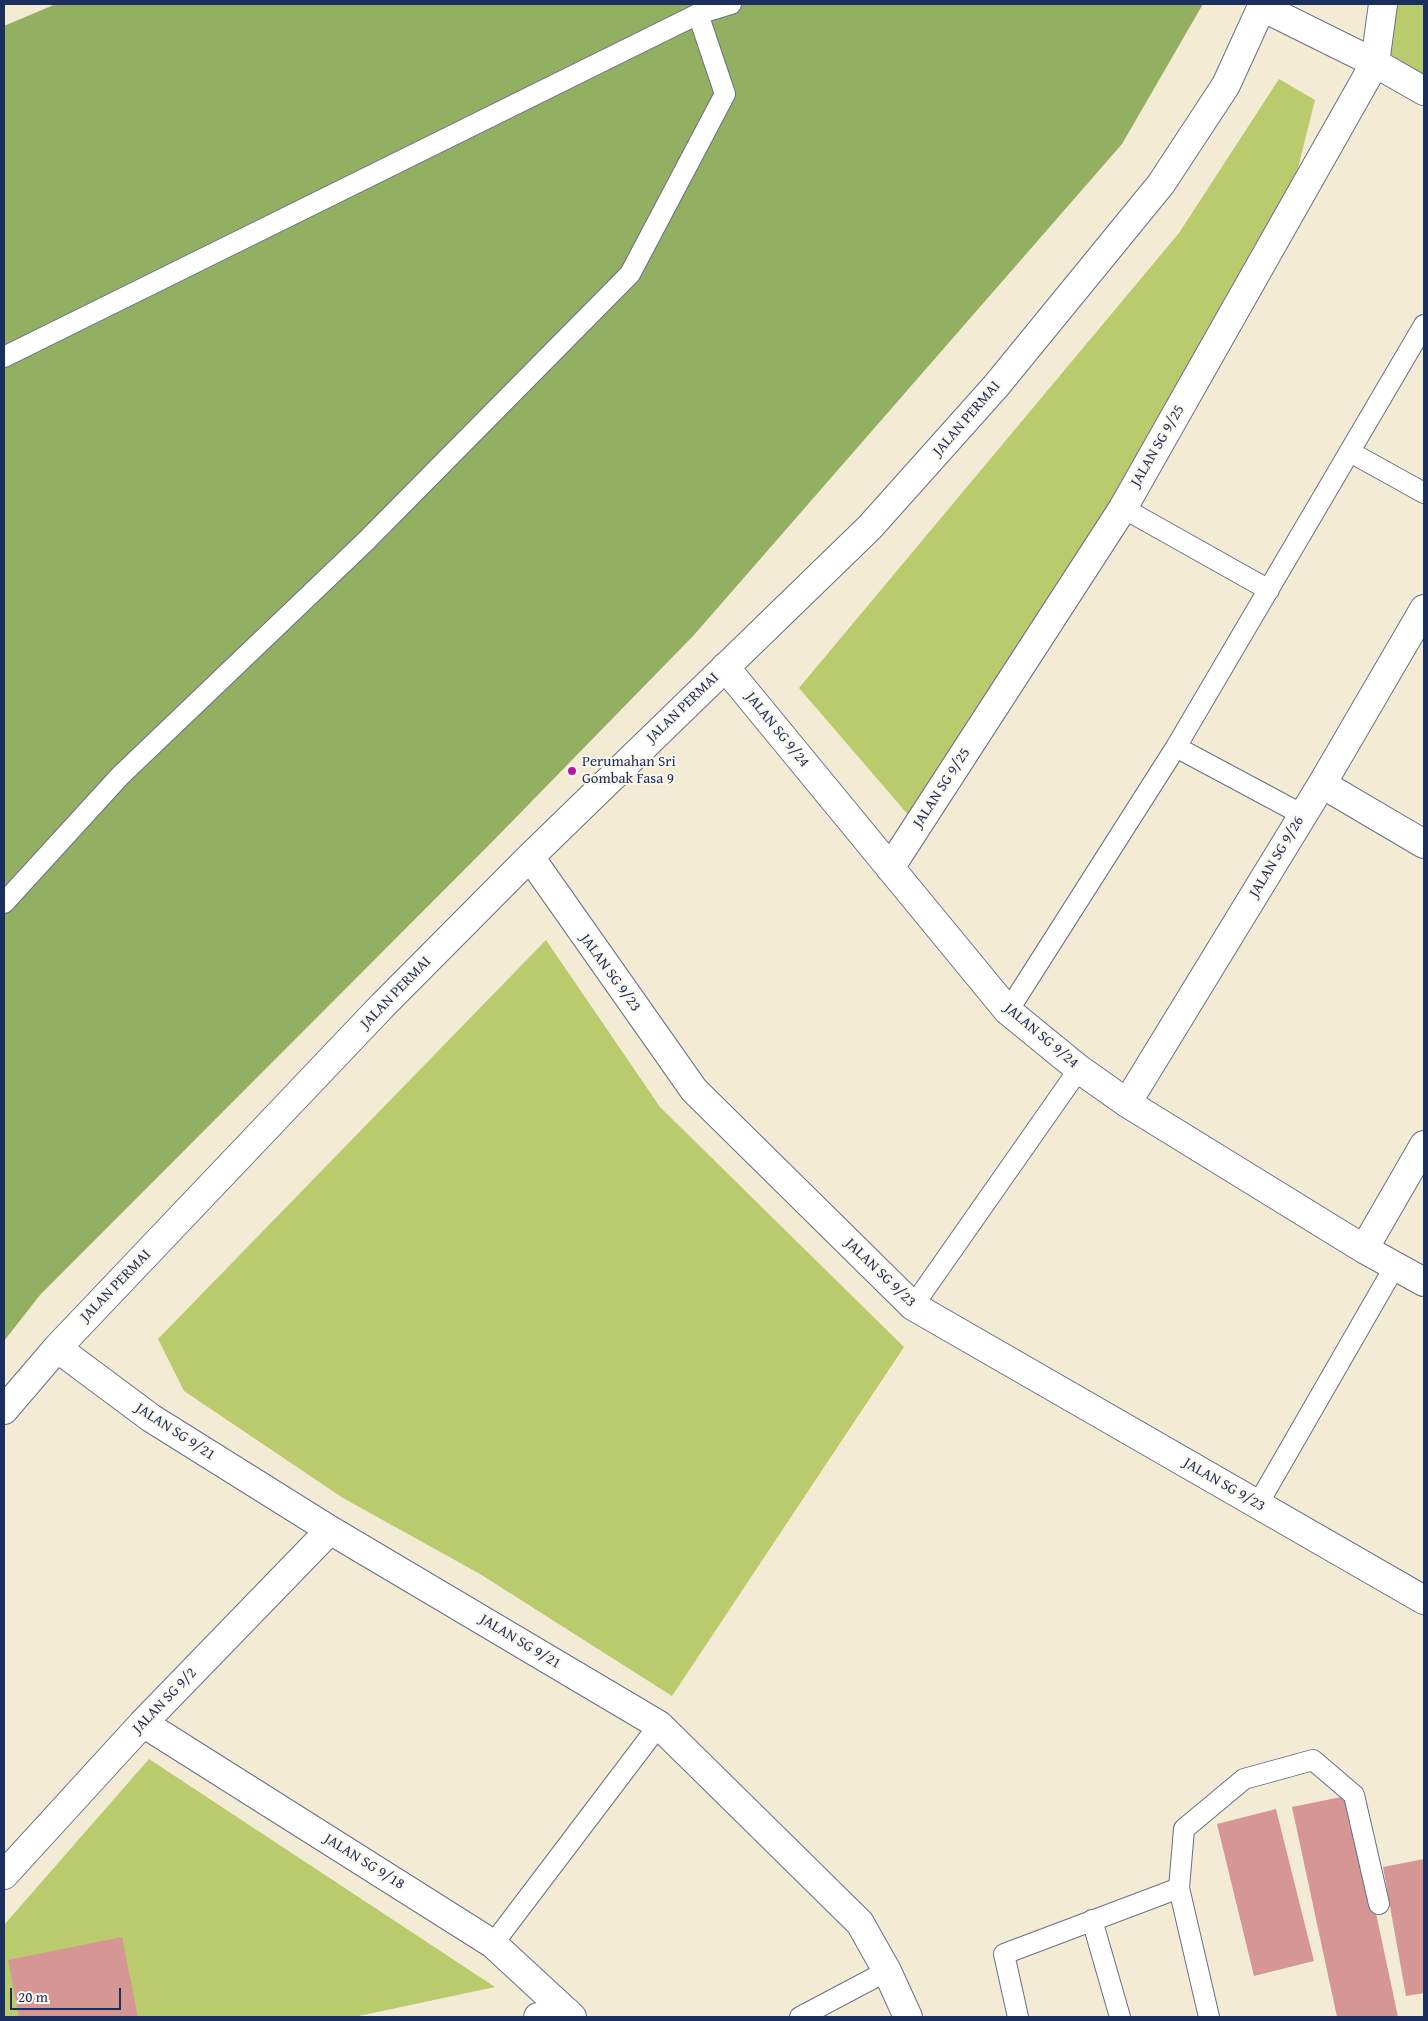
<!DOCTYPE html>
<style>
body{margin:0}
#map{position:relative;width:1428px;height:2021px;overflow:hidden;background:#f3ebd3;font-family:"Gentium Book Plus",serif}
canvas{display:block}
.frame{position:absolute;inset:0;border:5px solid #1b2f5e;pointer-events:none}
.scale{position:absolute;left:10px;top:1988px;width:111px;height:22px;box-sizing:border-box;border:2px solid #1b2f5e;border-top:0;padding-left:6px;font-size:15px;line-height:18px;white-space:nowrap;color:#1b2f5e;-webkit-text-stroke:4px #fbf7ec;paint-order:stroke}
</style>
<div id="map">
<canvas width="1428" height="2021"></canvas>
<div class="frame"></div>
<div class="scale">20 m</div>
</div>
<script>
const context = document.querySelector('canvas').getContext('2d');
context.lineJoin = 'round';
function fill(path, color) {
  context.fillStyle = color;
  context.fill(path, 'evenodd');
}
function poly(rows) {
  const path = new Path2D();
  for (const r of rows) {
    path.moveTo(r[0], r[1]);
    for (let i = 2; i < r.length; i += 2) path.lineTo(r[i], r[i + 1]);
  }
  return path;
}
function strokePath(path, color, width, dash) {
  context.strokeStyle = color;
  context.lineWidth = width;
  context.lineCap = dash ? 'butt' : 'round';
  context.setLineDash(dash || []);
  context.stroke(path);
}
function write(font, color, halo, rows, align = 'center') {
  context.font = font + ' "Gentium Book Plus",serif';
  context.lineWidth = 4;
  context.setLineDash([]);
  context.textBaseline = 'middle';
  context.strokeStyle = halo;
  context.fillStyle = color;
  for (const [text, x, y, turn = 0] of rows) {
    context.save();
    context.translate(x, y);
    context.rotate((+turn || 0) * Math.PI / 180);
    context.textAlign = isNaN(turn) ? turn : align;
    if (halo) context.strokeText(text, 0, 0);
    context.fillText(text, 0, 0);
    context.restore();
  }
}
fill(poly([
 [1396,4,1424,4,1424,74,1387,53],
 [1279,79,1315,100,1294,184,1050,606,910,817,799,688,1179,233],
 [546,940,660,1107,904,1347,672,1696,480,1574,343,1498,184,1391,158,1339],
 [149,1759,495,1987,354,2017,4,2017,4,1925]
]), '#bacb6e');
fill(poly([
 [56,4,1203,4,1122,144,694,635,491,843,40,1295,4,1341,4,26]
]), '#93af61');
fill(poly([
 [1351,1795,1398,2017,1337,2017,1292,1807],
 [1276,1809,1314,1961,1254,1976,1217,1824],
 [1424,1859,1424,1993,1406,1996,1383,1867],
 [122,1937,138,2017,19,2017,8,1960]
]), '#d69794');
const lane = poly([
 [698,14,731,4],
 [4,357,698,14,725,94,630,274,366,541,120,776,4,903],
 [1350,452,1424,493],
 [1123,508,1269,590],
 [1176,747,1303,815],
 [1008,1011,1176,747,1424,325],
 [913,1306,1079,1069],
 [1258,1504,1395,1266],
 [1179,1888,1184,1829,1244,1779,1313,1760,1354,1795,1379,1904],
 [1092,1920,1120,2017],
 [493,1944,659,1725],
 [800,2017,887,1971],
 [1018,2017,1004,1954,1179,1888,1209,2017]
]);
const street = poly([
 [1262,7,1375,63,1424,91],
 [725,667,1008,1011,1079,1069,1127,1103,1364,1249,1424,1282],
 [1322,784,1424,844],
 [530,857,694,1090,913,1306,1424,1600],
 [890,868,1123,508,1375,63,1383,4],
 [1127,1103,1322,784,1424,609],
 [1364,1249,1424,1145],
 [57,1348,151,1418,330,1530,659,1725,860,1923,887,1971,908,2017],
 [4,1410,57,1348,382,1006,530,857,870,527,996,386,1161,184,1226,85,1263,4],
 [143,1723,493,1944,572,2017],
 [4,1875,143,1723,330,1530],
 [538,2017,567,2012]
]);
strokePath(lane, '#677187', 22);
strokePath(street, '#677187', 30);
strokePath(lane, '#fff', 20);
strokePath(street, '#fff', 28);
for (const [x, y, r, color] of [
 [572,771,5,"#b5179e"]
]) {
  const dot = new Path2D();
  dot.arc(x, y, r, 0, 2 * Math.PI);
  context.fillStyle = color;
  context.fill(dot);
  strokePath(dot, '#fbf7ec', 2);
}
write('15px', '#1b2f5e', '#fbf7ec', [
 ["JALAN PERMAI",967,419,-49],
 ["JALAN SG 9/25",1158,446,-60],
 ["JALAN PERMAI",683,708,-44],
 ["JALAN SG 9/24",777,730,51],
 ["JALAN SG 9/25",942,788,-57],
 ["JALAN SG 9/26",1277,857,-59],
 ["JALAN SG 9/23",610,973,54],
 ["JALAN PERMAI",396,993,-46],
 ["JALAN SG 9/24",1041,1036,40],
 ["JALAN SG 9/23",880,1273,44],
 ["JALAN PERMAI",116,1286,-46],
 ["JALAN SG 9/21",175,1432,33],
 ["JALAN SG 9/23",1224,1485,30],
 ["JALAN SG 9/21",520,1642,31],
 ["JALAN SG 9/2",165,1701,-46],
 ["JALAN SG 9/18",364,1862,32]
]);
write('15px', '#1b2f5e', '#fbf7ec', [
 ["Perumahan Sri",582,762],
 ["Gombak Fasa 9",582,779]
], 'left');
</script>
